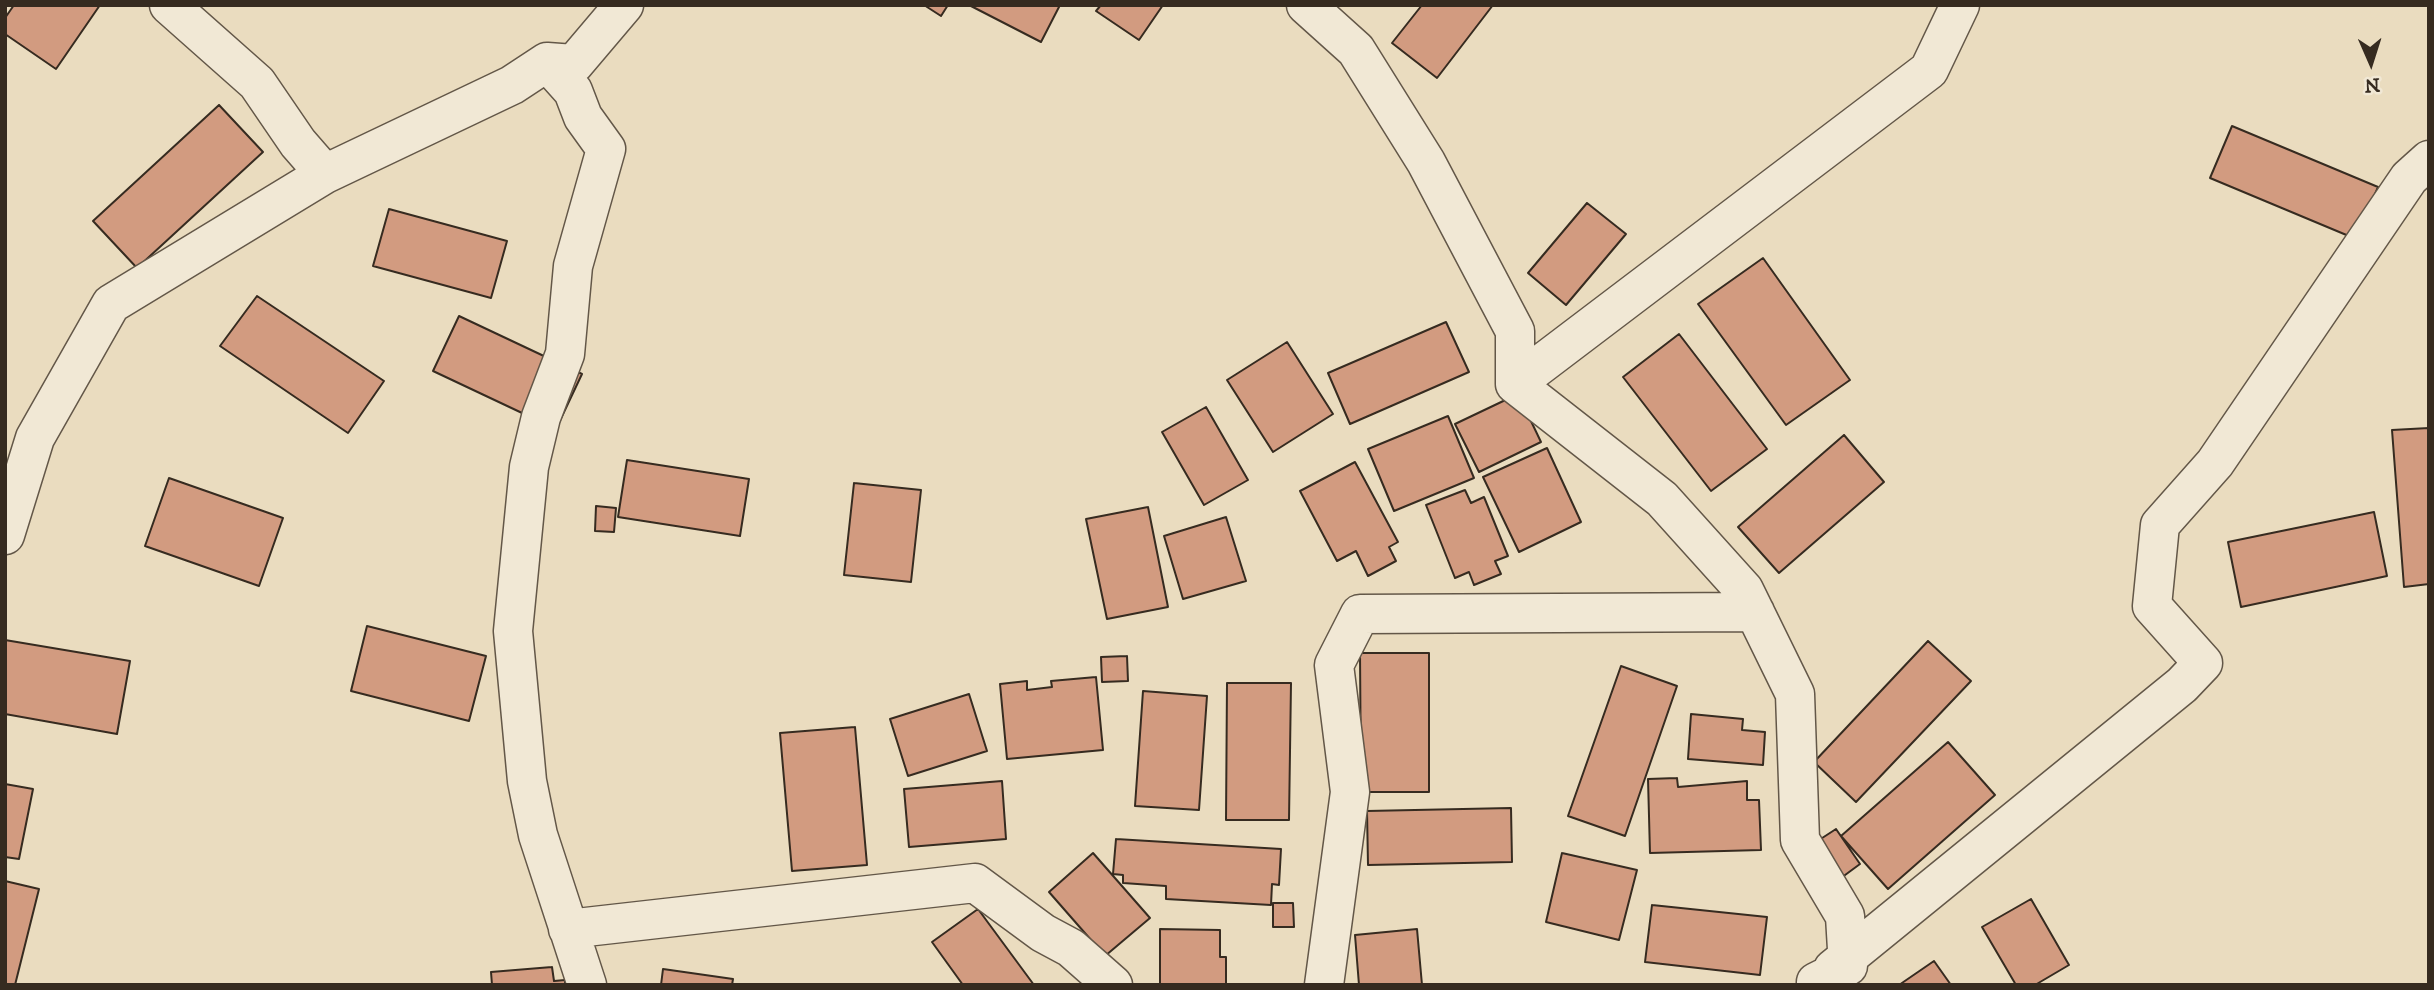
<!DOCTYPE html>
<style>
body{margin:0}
#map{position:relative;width:2434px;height:990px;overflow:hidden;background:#eadcbf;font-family:"IM FELL DW Pica",serif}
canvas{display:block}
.frame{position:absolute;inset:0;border:7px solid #362b20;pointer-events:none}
.north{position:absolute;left:2336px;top:28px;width:70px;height:70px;-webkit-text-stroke:5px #f1e8d5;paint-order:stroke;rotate:177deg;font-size:19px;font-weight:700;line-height:28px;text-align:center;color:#362b20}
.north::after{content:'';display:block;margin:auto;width:24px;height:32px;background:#362b20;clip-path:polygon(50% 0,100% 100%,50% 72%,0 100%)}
</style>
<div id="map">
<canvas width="2434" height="990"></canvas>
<div class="frame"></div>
<div class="north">N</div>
</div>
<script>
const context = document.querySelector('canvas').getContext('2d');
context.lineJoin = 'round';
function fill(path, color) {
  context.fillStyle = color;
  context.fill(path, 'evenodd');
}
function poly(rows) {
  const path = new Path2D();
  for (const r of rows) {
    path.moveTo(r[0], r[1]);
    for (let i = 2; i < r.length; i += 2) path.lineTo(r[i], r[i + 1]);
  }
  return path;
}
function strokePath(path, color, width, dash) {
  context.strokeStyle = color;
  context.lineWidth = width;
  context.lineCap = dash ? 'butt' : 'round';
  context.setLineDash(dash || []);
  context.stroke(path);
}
const building = poly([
 [14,5,100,5,56,69,5,34,5,18,14,5],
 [924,5,948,5,941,16,924,5],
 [969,5,1060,5,1041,42,969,5],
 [1101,5,1163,5,1139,40,1096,11,1101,5],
 [1422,5,1493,5,1437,78,1392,43,1422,5],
 [219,105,263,152,137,268,93,221,219,105],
 [2232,126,2378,187,2356,239,2210,178,2232,126],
 [1587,203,1626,234,1566,305,1528,273,1587,203],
 [389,209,507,241,491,298,373,266,389,209],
 [1763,258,1850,380,1786,425,1698,304,1763,258],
 [257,296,384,381,348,433,220,346,257,296],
 [459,316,582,374,556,429,433,371,459,316],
 [1446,322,1469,372,1350,424,1328,373,1446,322],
 [1679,334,1767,449,1711,491,1623,377,1679,334],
 [1287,342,1333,414,1273,452,1227,380,1287,342],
 [1518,394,1541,442,1479,472,1455,424,1518,394],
 [1206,407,1248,480,1204,505,1162,432,1206,407],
 [1448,416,1474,478,1394,511,1368,449,1448,416],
 [2429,428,2429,584,2404,587,2392,430,2429,428],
 [1844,435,1884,482,1779,573,1738,527,1844,435],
 [1547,448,1581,522,1519,552,1483,477,1547,448],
 [627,460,749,479,740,536,618,517,627,460],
 [1355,462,1398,542,1389,547,1396,561,1368,576,1356,551,1337,561,1300,491,1355,462],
 [169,478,283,518,259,586,145,546,169,478],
 [854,483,921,490,911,582,844,575,854,483],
 [1465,490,1471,503,1484,497,1508,556,1495,561,1501,574,1474,585,1469,572,1455,578,1426,505,1465,490],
 [596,506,616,508,614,532,595,531,596,506],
 [1148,507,1168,607,1107,619,1086,519,1148,507],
 [2374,512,2387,576,2241,607,2228,542,2374,512],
 [1226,517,1246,581,1183,599,1164,536,1226,517],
 [367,626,486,656,469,721,351,691,367,626],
 [5,640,130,661,117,734,5,714,5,640],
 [1928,641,1971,681,1856,802,1814,762,1928,641],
 [1360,653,1429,653,1429,792,1361,792,1360,653],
 [1127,656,1128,681,1102,682,1101,657,1127,656],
 [1621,666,1677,686,1625,836,1568,816,1621,666],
 [1096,677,1103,750,1007,759,1000,684,1027,681,1027,690,1052,687,1051,681,1096,677],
 [1227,683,1291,683,1289,820,1226,820,1227,683],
 [1143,691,1207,696,1199,810,1135,806,1143,691],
 [969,694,987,751,908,776,890,719,969,694],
 [1691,714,1743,719,1742,730,1765,732,1763,765,1688,759,1691,714],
 [855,727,867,865,792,871,780,733,855,727],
 [1948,742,1995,795,1888,889,1841,836,1948,742],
 [1677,778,1678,787,1747,781,1747,800,1759,800,1761,850,1650,853,1648,779,1677,778],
 [1002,781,1006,839,909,847,904,789,1002,781],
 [5,784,33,789,19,859,5,857,5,784],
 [1511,808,1512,862,1368,865,1367,811,1511,808],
 [1836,829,1860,864,1841,878,1816,842,1836,829],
 [1116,839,1281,849,1279,885,1272,884,1271,905,1166,899,1166,886,1123,883,1123,875,1113,874,1116,839],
 [1093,853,1150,918,1105,956,1049,892,1093,853],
 [1562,853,1637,870,1619,940,1546,922,1562,853],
 [5,881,39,889,15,985,5,985,5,881],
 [2031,899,2069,965,2035,985,2016,985,1982,927,2031,899],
 [1273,903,1293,903,1294,927,1273,927,1273,903],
 [1652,905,1767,917,1760,975,1645,962,1652,905],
 [978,909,1034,985,963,985,932,942,978,909],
 [1160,929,1220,930,1220,957,1226,957,1226,985,1160,985,1160,929],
 [1417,929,1422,985,1359,985,1355,935,1417,929],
 [1934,961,1951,985,1899,985,1934,961],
 [552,967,554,981,565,980,565,985,492,985,491,972,552,967],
 [663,969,733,979,732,985,661,985,663,969]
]);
fill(building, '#d29b80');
strokePath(building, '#362b20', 2);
const minor = poly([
 [169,5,257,83,298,143,325,174],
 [1306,5,1356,50,1426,162,1515,331,1515,384,1662,499,1744,590,1795,694,1800,840,1845,916,1848,966,1816,982,1818,985],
 [1515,384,1929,70,1960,5],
 [5,535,35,438,111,304,325,174,512,85,547,62],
 [568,929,975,883,1043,933,1071,948,1113,985],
 [1833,969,2182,685,2203,663,2152,606,2160,525,2215,463,2409,178,2429,160],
 [587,985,538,835,527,781,513,631,529,467,541,417,565,354,573,266,606,149,583,117,573,91,547,62,574,64,624,5],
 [1324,985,1350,792,1334,665,1360,614,1755,612]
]);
strokePath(minor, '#635748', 41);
strokePath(minor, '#f1e8d5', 38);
</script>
